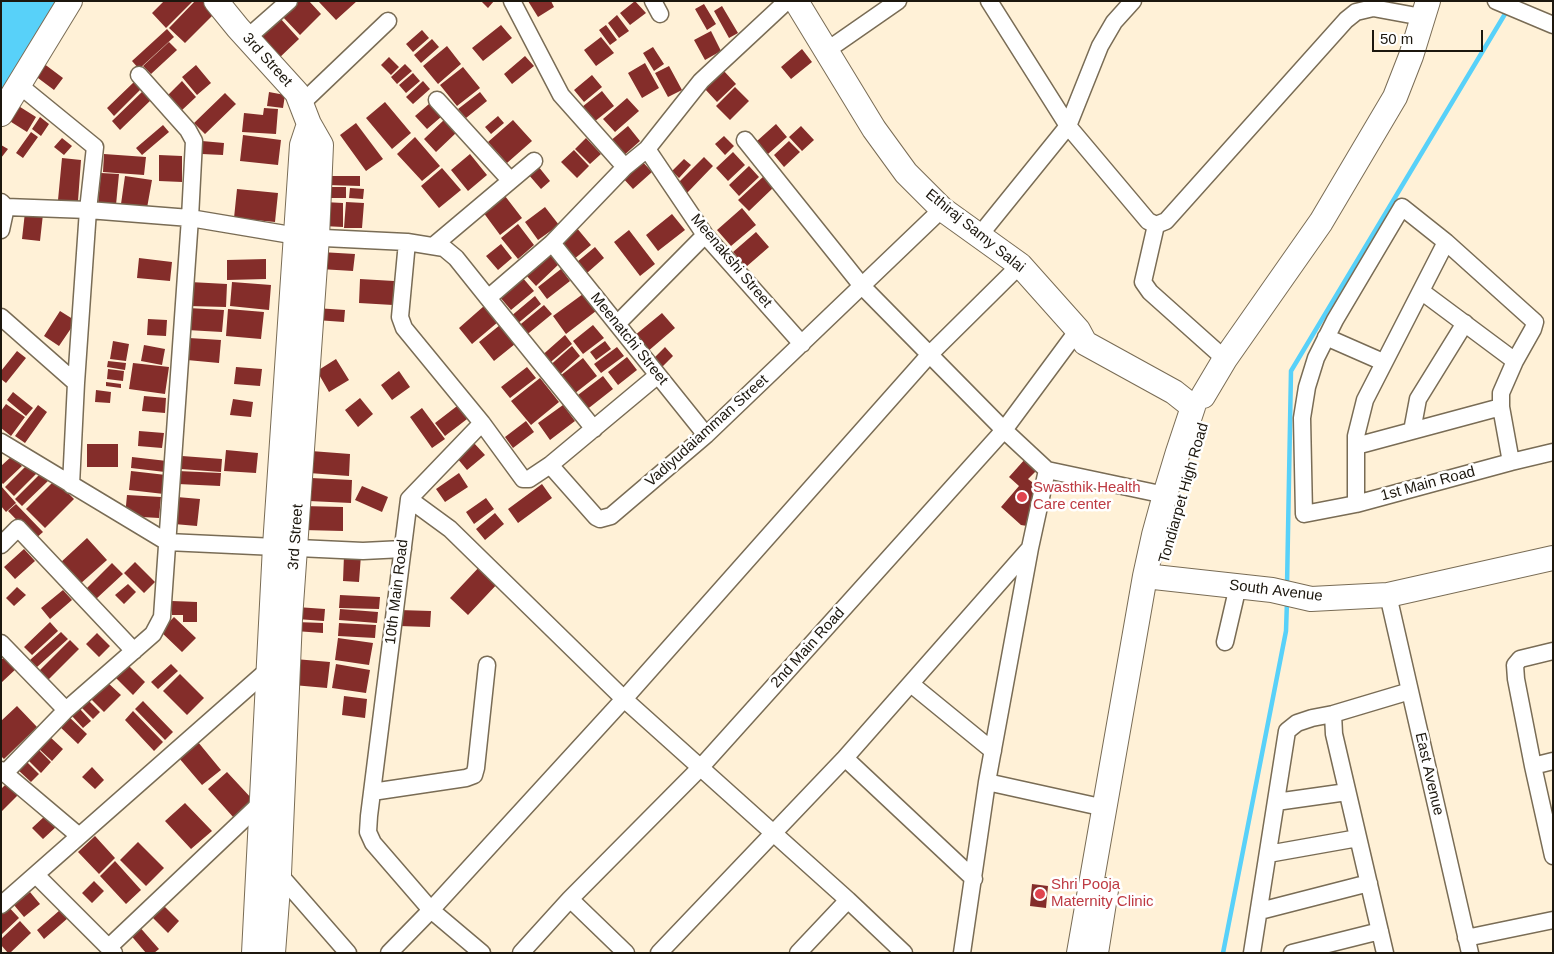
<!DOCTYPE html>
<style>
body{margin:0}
#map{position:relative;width:1554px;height:954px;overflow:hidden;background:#fff1d7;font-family:Helvetica,sans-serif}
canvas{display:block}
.frame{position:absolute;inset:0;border:2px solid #1c170e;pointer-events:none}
.scale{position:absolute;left:1372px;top:30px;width:111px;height:22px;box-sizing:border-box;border:2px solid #1c170e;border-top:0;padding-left:6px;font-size:15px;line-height:18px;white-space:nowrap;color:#1c170e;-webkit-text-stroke:4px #fff;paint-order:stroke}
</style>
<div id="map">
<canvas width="1554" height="954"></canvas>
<div class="frame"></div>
<div class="scale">50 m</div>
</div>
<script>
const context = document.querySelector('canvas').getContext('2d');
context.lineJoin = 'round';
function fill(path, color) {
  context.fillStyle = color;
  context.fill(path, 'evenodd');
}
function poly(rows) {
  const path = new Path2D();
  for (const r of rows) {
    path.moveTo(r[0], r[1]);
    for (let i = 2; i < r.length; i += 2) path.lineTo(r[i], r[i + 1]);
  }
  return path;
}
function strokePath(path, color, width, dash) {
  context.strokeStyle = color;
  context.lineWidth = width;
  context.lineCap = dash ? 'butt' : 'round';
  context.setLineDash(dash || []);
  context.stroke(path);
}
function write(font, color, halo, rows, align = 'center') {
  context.font = font + ' Helvetica,sans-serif';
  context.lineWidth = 5;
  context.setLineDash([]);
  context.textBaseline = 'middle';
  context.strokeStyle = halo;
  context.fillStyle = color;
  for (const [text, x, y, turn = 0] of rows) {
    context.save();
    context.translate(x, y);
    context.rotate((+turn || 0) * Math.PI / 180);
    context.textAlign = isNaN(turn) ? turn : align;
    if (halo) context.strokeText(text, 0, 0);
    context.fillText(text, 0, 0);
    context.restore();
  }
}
fill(poly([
 [1,1,58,1,1,93]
]), '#58d1f9');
strokePath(poly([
 [1287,586,1291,371,1508,9],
 [1223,953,1286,631,1287,601]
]), '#58d1f9', 4.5);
fill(poly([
 [164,1,193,1,166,28,152,13],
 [195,1,203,1,215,13,185,43,169,28],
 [297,1,309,1,321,14,300,35,282,16],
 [320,1,357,1,336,20,319,2],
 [481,1,494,1,488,8],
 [528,1,551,1,554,7,538,17],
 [635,1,646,13,630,25,620,13],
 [704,4,716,24,707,30,695,9],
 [722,6,738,33,729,38,714,11],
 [617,15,629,31,619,38,608,23],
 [280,18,299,39,277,60,258,39],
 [501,25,512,38,483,61,472,48],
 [606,25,617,40,610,45,599,30],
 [167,29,174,37,139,69,132,61],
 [422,30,429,38,413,52,406,44],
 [711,31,721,51,705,60,694,40],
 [601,37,614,53,596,66,584,50],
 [432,39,439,47,421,63,414,55],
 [169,42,177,50,151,74,143,66],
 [447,46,461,64,438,84,423,66],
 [653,47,664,64,654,71,643,53],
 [802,49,812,62,791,79,781,67],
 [525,56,534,66,512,84,504,74],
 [389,57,399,67,391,75,381,65],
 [43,63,63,78,54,90,34,75],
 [645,63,659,88,642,98,628,73],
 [405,64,412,71,397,84,391,77],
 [196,65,211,83,197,95,182,77],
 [669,66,682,90,668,97,655,73],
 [463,67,480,88,457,106,440,85],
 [723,70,736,84,717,102,704,88],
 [413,73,420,81,406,93,399,85],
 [592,75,602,87,584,102,574,90],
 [182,81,196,97,181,111,167,96],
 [423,81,430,89,413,104,406,97],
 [134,82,141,89,114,116,107,108],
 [735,87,749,101,730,120,716,106],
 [144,90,152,99,120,130,112,121],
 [602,91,614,106,594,122,582,107],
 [269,92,285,95,283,108,267,106],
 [480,92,487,101,466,118,458,109],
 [225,93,236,104,205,134,194,123],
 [627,98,639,111,615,132,603,119],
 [385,102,411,133,392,149,366,118],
 [429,104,441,117,427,129,415,116],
 [17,105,36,117,27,132,8,120],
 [264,108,278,109,276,134,242,132,244,113,263,115],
 [498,116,504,123,491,134,485,127],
 [40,117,49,124,41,136,32,129],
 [445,119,457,132,436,152,424,139],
 [513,120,532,141,507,163,488,142],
 [356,123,383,159,366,171,340,135],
 [776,124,787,137,768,154,757,141],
 [163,125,169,132,142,155,136,148],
 [628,126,640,141,622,157,609,142],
 [801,126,814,140,802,151,789,137],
 [31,132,38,137,23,158,16,153],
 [243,135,281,140,278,165,240,161],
 [724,136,734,146,725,155,715,144],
 [415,137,440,166,422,181,397,154],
 [62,138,72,146,64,155,54,147],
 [586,138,601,154,590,164,575,149],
 [202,141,224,143,223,155,202,154],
 [789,141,800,152,784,167,774,155],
 [1,145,8,149,1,158],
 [574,150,589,166,577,178,561,162],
 [733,152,745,165,728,181,716,168],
 [104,154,146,157,144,175,103,172],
 [470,154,487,175,468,191,451,170],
 [159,155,182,156,182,182,159,181],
 [704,157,713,166,687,193,678,183],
 [62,158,81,160,78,201,58,200],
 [640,159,652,172,633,189,621,176],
 [684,159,691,165,679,178,672,171],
 [538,166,550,181,541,189,528,174],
 [749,166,759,177,739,196,729,185],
 [442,168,461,190,439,208,421,186],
 [101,173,119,174,116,205,98,203],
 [125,176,152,180,147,208,121,204],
 [327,176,360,176,360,186,327,185],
 [764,176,774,187,749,211,738,200],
 [325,187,346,187,346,198,325,198],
 [350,188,364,189,363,199,349,198],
 [237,189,278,193,275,222,234,218],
 [505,196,522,218,500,235,483,212],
 [324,202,343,203,343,227,323,226],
 [346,202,364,203,362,228,344,228],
 [545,207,559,225,538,240,525,222],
 [742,208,756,225,731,246,717,230],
 [25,212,43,214,40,241,22,239],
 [672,214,685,230,658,251,646,235],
 [518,224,534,245,518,259,501,238],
 [576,227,591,245,573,260,558,243],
 [629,230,655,264,640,276,614,242],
 [756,232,769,247,746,267,733,252],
 [501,244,512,258,498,270,486,256],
 [595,247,604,258,587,273,577,262],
 [550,251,560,263,536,286,525,274],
 [321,252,355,254,353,271,320,269],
 [139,258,172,262,170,281,137,278],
 [266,259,266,279,227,280,227,260],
 [561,269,570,281,547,299,538,287],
 [522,277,534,291,511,310,499,296],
 [360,279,394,281,393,305,359,303],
 [190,282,227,284,226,307,189,306],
 [232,282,271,285,269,310,230,306],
 [583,294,596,311,566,334,553,316],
 [535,296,541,304,516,325,510,317],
 [544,305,552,314,524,337,516,328],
 [484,306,498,322,472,344,459,328],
 [188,308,224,310,222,332,187,330],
 [316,308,345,310,344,322,316,320],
 [228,309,264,312,261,339,226,336],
 [60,311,76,321,59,346,44,336],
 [662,313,675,328,647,352,634,336],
 [148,319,167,320,166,336,147,335],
 [500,325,515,344,494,361,479,342],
 [593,325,604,338,583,354,573,341],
 [565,335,572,344,546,366,539,358],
 [189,338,221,340,219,363,187,360],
 [113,341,129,344,126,361,110,359],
 [605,341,611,349,596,360,590,352],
 [144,345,165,349,162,365,141,361],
 [572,346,580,356,556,378,547,368],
 [617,347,624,356,601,373,594,364],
 [665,347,673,356,660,369,651,361],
 [17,351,26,358,6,383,1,379,1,371],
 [627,357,637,370,618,385,608,372],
 [583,358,597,376,574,394,560,376],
 [336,359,349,380,329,392,317,371],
 [108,361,126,363,125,370,107,367],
 [133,363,169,367,165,394,129,389],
 [236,367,262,369,260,386,234,384],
 [527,367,536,378,510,398,501,387],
 [108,369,124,371,123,381,107,379],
 [399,371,410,387,392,400,381,385],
 [603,376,613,389,585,411,574,398],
 [540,378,559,402,531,425,511,401],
 [106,382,121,384,121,388,106,386],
 [96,390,111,392,110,403,95,402],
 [13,392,33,408,26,416,7,400],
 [144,396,166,398,165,413,142,411],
 [360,398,373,414,358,427,345,410],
 [233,399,253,402,251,417,230,415],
 [461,403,471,416,445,436,435,423],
 [6,404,25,417,11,436,1,428,1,411],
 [38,405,47,412,25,443,15,436],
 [563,405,575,421,550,440,538,423],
 [422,408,445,439,432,448,410,417],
 [526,421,534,432,513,448,505,437],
 [139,431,164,433,162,448,138,446],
 [474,443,485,455,467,470,457,458],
 [87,444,118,444,118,467,87,467],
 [226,450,258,453,256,473,224,471],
 [311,451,350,454,349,476,309,473],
 [12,456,22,466,3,484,1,482,1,466],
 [182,456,222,459,221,472,181,469],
 [132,457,167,461,165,472,131,468],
 [1026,458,1038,469,1028,479,1036,485,1027,526,1021,525,1001,507,1019,486,1009,477],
 [28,464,37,473,14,496,5,487],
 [131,471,166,475,164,494,129,490],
 [178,471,221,473,220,486,178,484],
 [459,473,468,487,445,502,436,489],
 [40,474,48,481,22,506,15,499],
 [311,478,352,480,351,503,309,501],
 [55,480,74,499,45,528,26,509],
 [542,484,552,498,518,523,508,509],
 [1,486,16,503,6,512,1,506],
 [362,486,388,497,382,512,355,500],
 [127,495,161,497,159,518,125,516],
 [177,497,200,499,197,526,174,524],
 [486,498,494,509,474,524,466,512],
 [16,504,43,532,35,539,8,511],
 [303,506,343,507,343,531,303,530],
 [495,513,504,524,485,540,476,529],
 [87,538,107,560,80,584,60,563],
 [24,549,35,561,15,579,4,567],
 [344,555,361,555,359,582,343,581],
 [135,562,155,582,144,593,124,573],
 [112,563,123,574,96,599,86,589],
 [482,564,500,581,468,615,450,598],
 [128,584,136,592,124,604,115,595],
 [17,587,26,595,14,606,6,598],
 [63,590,72,600,50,619,41,608],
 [340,595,380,597,379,609,339,608],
 [172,601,197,602,197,622,183,622,183,615,172,615],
 [297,607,325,609,324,621,297,619],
 [340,609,378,612,377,623,339,620],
 [399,610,431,611,430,627,399,626],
 [174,617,196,638,182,652,160,631],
 [50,622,58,631,32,655,24,647],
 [296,622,323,623,323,633,295,631],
 [339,623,376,625,375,638,338,636],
 [61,632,68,639,37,667,30,660],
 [97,633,110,646,99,657,86,644],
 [338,638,373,643,369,665,335,660],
 [70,640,79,649,48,680,39,671],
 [7,655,18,667,1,683,1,660],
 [295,659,330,662,327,688,293,685],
 [171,664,178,671,158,689,151,682],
 [336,664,370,670,366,693,332,688],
 [129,666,145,682,133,695,116,678],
 [180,674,204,698,187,715,163,691],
 [106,681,121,695,104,712,89,697],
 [344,696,367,699,365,718,342,715],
 [88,700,100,712,93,719,81,707],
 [143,701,173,732,165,740,135,709],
 [17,706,37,727,4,759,1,756,1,721],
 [80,709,91,721,83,728,72,716],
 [133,711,163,742,154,751,125,720],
 [67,715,87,734,78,744,58,725],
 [49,736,63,749,52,761,38,748],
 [198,742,221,770,202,785,179,758],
 [36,747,51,762,41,773,26,758],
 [25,760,39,774,31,782,17,769],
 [92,767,104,780,95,789,82,777],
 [227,772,253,800,234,818,208,789],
 [7,783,19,794,1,812,1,789],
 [185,803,212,831,191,849,165,821],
 [46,815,57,826,43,839,32,828],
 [95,836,115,858,99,874,78,852],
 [138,842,164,868,146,886,120,860],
 [115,861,141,890,126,904,100,876],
 [94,881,104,891,92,903,82,893],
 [1032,884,1048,886,1046,908,1030,906],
 [30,892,40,904,24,917,14,905],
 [5,903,19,918,1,935,1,906],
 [163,905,179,921,168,933,152,917],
 [60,910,68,918,44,939,37,930],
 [20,921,31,933,10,953,8,953,1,945,1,939],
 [137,924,159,949,154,953,146,953,128,932]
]), '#842d2a');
const street = poly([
 [512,1,561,95,625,167],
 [653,1,660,14],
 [989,1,1068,126,1148,221,1156,225,1166,221,1346,20,1356,12,1373,8,1422,17],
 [1496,1,1553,25],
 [247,38,289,1],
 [826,51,898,1],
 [19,85,95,147,88,210,76,383,71,485],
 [437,100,510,180],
 [302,103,388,21],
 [745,140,862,286,1004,430,1047,470,1030,548,987,782,962,953],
 [647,149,705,235,802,344],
 [1,202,6,207,88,210,190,218,303,237,407,242,444,248,456,258,488,298,552,243,625,167,647,149,701,81,787,1],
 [1156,225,1143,282,1150,292,1225,359],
 [1,230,6,207],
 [979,236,1068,126,1100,46,1114,22,1133,1],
 [407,242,400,317,404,328,482,423,409,499,369,816,368,832,373,843,431,910,482,953],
 [552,243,706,435],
 [433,246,534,161],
 [1421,291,1515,361],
 [488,298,594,429],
 [1,317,76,383],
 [617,324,705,235],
 [1326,337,1383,362],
 [482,423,523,479,529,479,550,465,658,375],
 [1412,431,1418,399,1465,323],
 [1,442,167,542,363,551,403,549],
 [1356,446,1501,407],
 [1511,462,1501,407,1501,393,1515,361,1533,329,1535,322,1446,242,1402,207,1335,320,1316,358,1307,387,1302,418,1304,514,1356,504,1511,462,1553,452],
 [550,465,596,517,600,519,611,516,706,435,942,209],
 [1047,470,1165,495],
 [409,499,450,529,624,699,848,900,904,953],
 [1356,504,1356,436,1365,400,1446,242],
 [1,545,18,528,134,651],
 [1388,595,1470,953],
 [1225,642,1238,586],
 [1,643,66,710],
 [1553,651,1520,659,1515,665,1516,679,1533,766,1553,856],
 [911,684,993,751],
 [1333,714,1334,734,1385,953],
 [845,758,974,879],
 [1533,766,1553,761],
 [1,770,78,835],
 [5,773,66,710,153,634,162,617,190,218,194,141,188,130,139,75],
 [987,782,1105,808],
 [372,792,466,778,474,775,476,768,487,665],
 [1276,802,1347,792],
 [1268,854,1358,838],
 [279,874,348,953],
 [36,875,114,953],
 [570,899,626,953],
 [1,905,269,669],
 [1260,911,1369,883],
 [1466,938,1553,920],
 [109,947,262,802],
 [389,953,431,910,624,699,930,354,1020,265],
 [521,953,570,899,701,767,1004,430,1078,330],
 [659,953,845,758,1030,548],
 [798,953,848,900],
 [1252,953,1287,731,1297,723,1312,718,1333,714,1410,691],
 [1292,953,1380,931]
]);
const secondary = poly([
 [216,1,238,28,297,93,309,124,321,145,317,237,290,619,279,874,273,953],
 [796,1,874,129,906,173,942,209,1020,265,1078,330,1085,343,1174,392,1193,407,1178,452,1165,495,1154,535,1145,576,1079,953],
 [1,114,70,1],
 [1203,396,1225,359,1321,222,1395,97,1411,56,1428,1],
 [1145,576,1272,590,1311,599,1388,595,1553,558],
 [254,953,275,546,302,145,309,124],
 [1096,953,1106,890]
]);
strokePath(street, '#796c55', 19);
strokePath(secondary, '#796c55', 26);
strokePath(street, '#fff', 16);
strokePath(secondary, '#fff', 24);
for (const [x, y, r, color] of [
 [1022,497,6,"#e0444e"],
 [1040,894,6,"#e0444e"]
]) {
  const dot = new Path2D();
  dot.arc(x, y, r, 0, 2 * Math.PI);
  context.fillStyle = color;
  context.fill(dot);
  strokePath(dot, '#fff', 2);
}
write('15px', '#1c170e', '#fff', [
 ["3rd Street",267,60,48],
 ["Ethiraj Samy Salai",975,231,39],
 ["Meenakshi Street",731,261,50],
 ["Meenatchi Street",629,339,51],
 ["Vadiyudaiamman Street",707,431,-42],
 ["1st Main Road",1428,484,-15],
 ["Tondiarpet High Road",1184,493,-74],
 ["3rd Street",296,537,-86],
 ["South Avenue",1276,591,7],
 ["10th Main Road",397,592,-83],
 ["2nd Main Road",808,648,-48],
 ["East Avenue",1429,774,77]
]);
write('15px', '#be3a42', '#fff', [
 ["Swasthik Health",1033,488],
 ["Care center",1033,505],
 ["Shri Pooja",1051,885],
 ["Maternity Clinic",1051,902]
], 'left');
</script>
